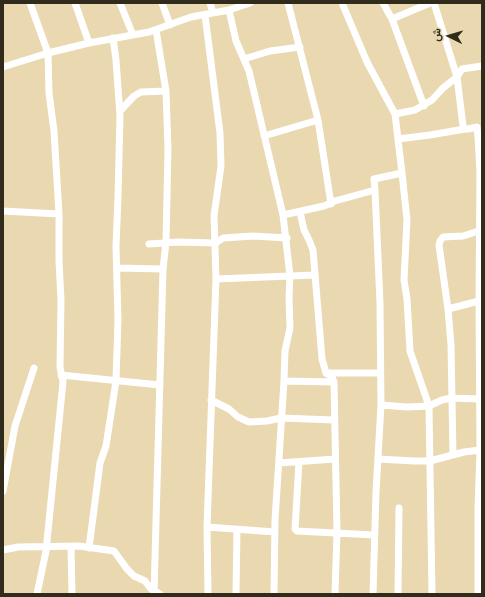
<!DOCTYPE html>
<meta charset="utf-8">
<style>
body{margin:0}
#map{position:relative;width:485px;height:597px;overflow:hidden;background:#e9d8b0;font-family:Raleway,Vazirmatn,sans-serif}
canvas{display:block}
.frame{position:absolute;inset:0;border:4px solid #312b1b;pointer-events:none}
.north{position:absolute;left:429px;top:16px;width:40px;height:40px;-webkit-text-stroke:3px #e9d8b0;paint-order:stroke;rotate:275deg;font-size:11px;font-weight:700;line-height:16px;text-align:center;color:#312b1b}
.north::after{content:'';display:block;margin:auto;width:14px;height:18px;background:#312b1b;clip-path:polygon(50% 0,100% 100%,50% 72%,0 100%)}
</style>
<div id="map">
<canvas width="485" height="597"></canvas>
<div class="frame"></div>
<div class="north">ش</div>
</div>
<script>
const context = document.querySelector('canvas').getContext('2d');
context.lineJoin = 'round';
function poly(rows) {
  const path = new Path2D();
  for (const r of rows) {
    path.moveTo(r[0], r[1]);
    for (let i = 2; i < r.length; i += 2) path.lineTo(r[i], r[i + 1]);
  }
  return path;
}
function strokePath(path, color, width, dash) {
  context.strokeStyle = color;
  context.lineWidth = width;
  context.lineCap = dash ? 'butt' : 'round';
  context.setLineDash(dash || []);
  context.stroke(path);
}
strokePath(poly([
 [30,3,48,53,49,93,54,131,59,214,59,261,61,300,60,367,63,382,46,551,37,594],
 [75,3,89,43],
 [120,3,133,35],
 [162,3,170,25],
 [210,3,213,13],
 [288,3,318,120,331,204],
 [342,3,367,62,395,114,402,173,374,179,375,190,380,303,381,405,376,492,373,594],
 [383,3,392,19,424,106],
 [434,3,457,77,463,126,465,129,468,129,477,127,478,137,480,172,479,301,480,450,478,508,478,594],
 [229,10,236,41,249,71,283,215,324,206,335,201,375,190],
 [205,15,220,133,221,166,214,216,216,279,207,527,208,594],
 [392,19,430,3],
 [244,59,270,51,300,47],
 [3,67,48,53,89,43,149,32,191,17,229,10,250,3],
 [120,111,134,96,141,92,166,91],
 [395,114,415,110,432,100,443,88,457,77,462,69,482,66],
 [264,136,318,120],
 [398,139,430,135,465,129],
 [402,173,407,220,404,280,407,299,410,351,429,406,432,594],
 [3,211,59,214],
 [300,212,304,230,309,240,313,250,322,359,326,373,332,377,334,382,337,532,335,594],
 [149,244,178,242,216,243,223,238,253,236,287,238],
 [117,268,163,269],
 [216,279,315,275],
 [448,309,479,301],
 [326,373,380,373],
 [61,375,160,385],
 [284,381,334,382],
 [211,400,229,409,238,417,249,422,267,421,281,418,334,420],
 [381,405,407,407,429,406,442,400,451,398,479,399,482,401],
 [453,455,451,345,448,309,439,245,440,241,443,237,463,236,482,230],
 [378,459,414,461,430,461,464,452,480,450],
 [299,462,295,529,297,531,374,535],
 [279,463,335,459],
 [3,491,15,426,34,368],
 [207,527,275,532],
 [71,547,72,594],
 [89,548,100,463,106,446,116,381,118,320,116,246,118,197,120,116,116,60,113,38],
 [3,550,18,547,79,546,114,551,127,569,134,576,145,581,151,589,160,594],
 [154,594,163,269,166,242,168,149,166,91,156,30],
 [236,594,237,529],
 [274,594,275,520,284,381,285,351,290,328,289,297,290,276,283,215],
 [398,594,399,508]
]), '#fff', 7);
</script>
